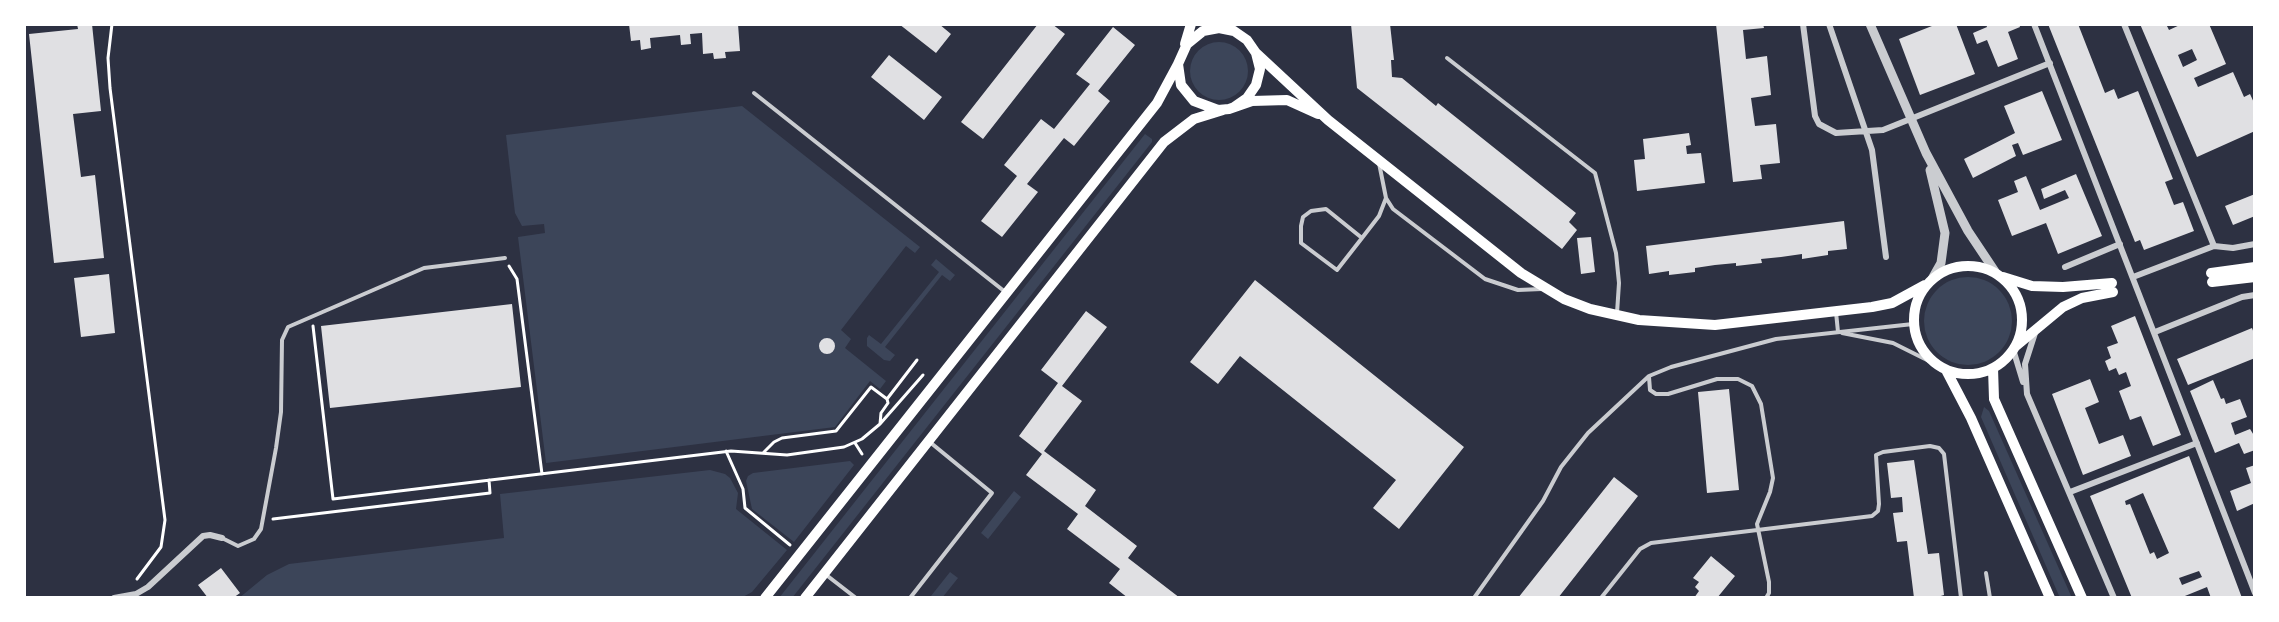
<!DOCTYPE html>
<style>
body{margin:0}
#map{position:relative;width:2279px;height:622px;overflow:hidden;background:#2d3142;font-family:Arial,sans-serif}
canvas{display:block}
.frame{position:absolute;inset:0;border:26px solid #fff;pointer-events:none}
</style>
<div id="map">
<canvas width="2279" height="622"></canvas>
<div class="frame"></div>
</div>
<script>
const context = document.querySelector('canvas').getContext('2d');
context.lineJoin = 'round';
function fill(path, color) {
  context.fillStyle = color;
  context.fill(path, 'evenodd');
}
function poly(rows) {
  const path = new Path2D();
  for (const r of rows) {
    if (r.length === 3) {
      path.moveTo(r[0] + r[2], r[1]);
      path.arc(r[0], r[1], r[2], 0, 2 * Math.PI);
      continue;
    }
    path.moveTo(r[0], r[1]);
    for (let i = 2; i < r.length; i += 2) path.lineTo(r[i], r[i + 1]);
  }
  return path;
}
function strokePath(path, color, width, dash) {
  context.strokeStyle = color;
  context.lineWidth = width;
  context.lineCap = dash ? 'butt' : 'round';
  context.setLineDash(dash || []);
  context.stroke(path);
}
fill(poly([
 [1219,71,29],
 [742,106,920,247,915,253,906,246,841,330,851,339,845,348,886,381,880,389,870,381,835,427,546,463,518,237,545,233,544,224,522,226,515,213,506,135],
 [1145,134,1152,139,1152,142,792,598,779,598],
 [936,259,955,275,950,281,942,275,885,347,895,355,890,361,884,360,867,346,867,338,869,335,881,344,939,272,931,265],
 [1968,321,44],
 [1984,407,1989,411,2072,598,2060,598,1981,417],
 [850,461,854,465,794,542,752,509,746,481,748,476,753,473],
 [710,470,725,474,730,478,738,493,736,509,787,550,752,592,741,598,239,598,267,575,289,564,504,538,500,494],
 [1014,491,1021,497,988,539,981,533],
 [950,572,958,578,942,598,933,598,931,596]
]), '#3c4559');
fill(poly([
 [77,24,92,24,101,111,73,114,81,177,95,175,104,258,54,263,29,34,78,29],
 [629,24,738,24,740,51,725,52,726,58,714,59,713,53,703,54,702,33,690,34,691,44,681,45,680,35,650,38,651,48,641,50,640,40,631,41],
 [899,24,939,24,951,34,936,53],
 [1038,24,1052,24,1065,34,983,139,961,122],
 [1351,24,1390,24,1394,60,1391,60,1392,77,1402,78,1436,106,1438,103,1576,213,1569,222,1577,230,1562,249,1357,88],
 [1716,24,1763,24,1764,28,1743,30,1746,59,1767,56,1771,95,1751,98,1755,126,1776,124,1780,163,1760,165,1762,179,1733,182],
 [1937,24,1956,24,1975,74,1920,95,1899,39],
 [1986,24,2019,24,2020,27,2008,32,2018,59,1998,67,1987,40,1977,44,1973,33,1987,27],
 [2048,24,2078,24,2105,93,2114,89,2118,99,2138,91,2173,179,2165,182,2174,205,2183,202,2194,231,2144,250,2140,240,2135,242],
 [2140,24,2166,24,2169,30,2182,24,2209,24,2226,64,2194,78,2198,87,2233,72,2244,97,2250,94,2255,105,2255,131,2197,157],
 [2192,49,2197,60,2183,67,2178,55],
 [1113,27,1135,45,1098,91,1110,101,1074,146,1064,138,1027,184,1038,192,1002,237,981,221,1017,176,1004,165,1041,119,1054,129,1090,84,1076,74],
 [889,55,942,97,924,120,871,77],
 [2042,91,2062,140,2023,155,2018,143,2012,145,2016,156,1973,178,1964,159,2015,133,2004,106],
 [1689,133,1691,145,1686,146,1687,154,1701,153,1705,183,1637,191,1634,160,1645,159,1643,139],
 [2076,174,2102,236,2058,254,2046,223,2012,236,1998,200,2018,192,2014,181,2026,176,2040,210,2069,198,2065,190,2044,199,2041,189],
 [2255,194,2255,216,2233,225,2225,206],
 [1844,221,1847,249,1828,251,1828,255,1802,259,1802,254,1781,257,1761,259,1762,263,1736,266,1736,263,1715,265,1695,268,1695,272,1669,275,1669,271,1649,274,1646,246],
 [1591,237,1595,272,1581,274,1577,238],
 [109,274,115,333,81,337,74,278],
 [1255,280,1464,447,1399,529,1373,508,1396,480,1240,356,1218,384,1190,362],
 [512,304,521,387,330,408,321,326],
 [1086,311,1107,327,1062,386,1082,401,1044,451,1096,490,1085,506,1137,546,1128,558,1180,598,1128,598,1109,583,1120,569,1067,529,1078,514,1026,475,1042,454,1019,436,1058,383,1041,370],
 [2135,316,2181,435,2153,446,2141,416,2130,420,2119,391,2131,386,2126,372,2119,375,2116,368,2109,371,2105,361,2111,358,2107,347,2118,343,2111,326],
 [2252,328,2255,336,2255,358,2188,385,2177,359],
 [827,346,8],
 [2090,379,2099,402,2085,408,2099,444,2123,435,2131,456,2083,475,2052,394],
 [2213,380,2221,399,2224,398,2226,404,2240,399,2247,417,2231,423,2235,435,2250,429,2255,437,2255,450,2244,454,2239,443,2215,453,2190,391],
 [1729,389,1739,490,1707,493,1698,392],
 [2189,456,2242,598,2211,598,2207,587,2180,598,2132,598,2090,496],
 [2143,493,2169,553,2157,559,2154,552,2150,554,2130,504,2126,505,2125,501],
 [2199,571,2202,577,2182,585,2179,578],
 [1914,460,1928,554,1939,553,1944,595,1934,598,1914,598,1907,541,1897,542,1893,513,1903,512,1902,497,1891,498,1887,463],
 [2255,465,2255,503,2237,511,2230,491,2251,483,2246,468],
 [1614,477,1638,496,1558,598,1518,598],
 [1711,556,1735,576,1717,598,1694,598,1699,591,1695,587,1699,582,1693,578],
 [221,568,240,593,233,598,208,598,198,585]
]), '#e0e0e3');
strokePath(poly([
 [112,24,108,58,110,88,165,520,161,547,137,579],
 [509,266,517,279,542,474],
 [313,326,333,499,731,451,787,455,844,447,862,439,880,424,923,375],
 [880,424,881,413,888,403,887,399],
 [855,443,862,454],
 [726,451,743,489,745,508,790,545],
 [763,453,774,442,782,438,836,431,871,387,887,399,917,360],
 [273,519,490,493,489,480]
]), '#fff', 3);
strokePath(poly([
 [1447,58,1595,173,1616,253,1619,283,1617,313],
 [754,93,1004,291],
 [1379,163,1386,198,1393,209,1485,279,1518,290,1542,289],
 [1362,238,1326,209,1311,211,1303,217,1301,226,1301,243,1337,270,1362,238,1379,216,1386,198],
 [1836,312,1838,332],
 [1842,333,1893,343,1933,363],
 [1649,377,1650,390,1656,394,1668,394,1717,379,1738,379,1752,386,1761,404,1773,478,1770,492,1757,524,1769,582,1769,593,1766,598],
 [222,538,238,546,254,539,261,529,276,448,281,412,282,340,288,327,424,268,505,258],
 [1986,573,1990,598],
 [825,574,856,598],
 [910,598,992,493,931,443],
 [1474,598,1543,501,1561,467,1588,433,1649,376,1671,367,1776,339,1913,324],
 [1601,598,1640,549,1651,543,1872,516,1878,511,1879,504,1876,455,1883,452,1930,446,1939,448,1944,454,1961,598]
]), '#caccd0', 4);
strokePath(poly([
 [1803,24,1815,116,1819,124,1836,133,1883,130,2050,63],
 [1829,24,1872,150,1886,257],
 [2034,24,2255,593],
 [2124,24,2214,246],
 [2065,267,2120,244],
 [2133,277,2214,246,2233,248,2255,244],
 [2155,332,2242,297,2255,295],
 [2035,333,2025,364,2027,394,2114,598],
 [2013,349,2023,382],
 [2070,492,2197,443],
 [114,598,136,594,148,587,203,536,210,535,222,538]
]), '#caccd0', 6);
strokePath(poly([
 [1870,24,1926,153,1968,231,1996,273],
 [1930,170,1945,233,1941,263,1932,279]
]), '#caccd0', 9);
strokePath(poly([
 [1185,44,1191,24],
 [1256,53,1328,120,1521,273,1564,299,1590,309,1639,320,1715,325,1872,307,1892,303,1925,285],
 [1234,107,1247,98,1256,85,1260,69,1256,53,1247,40,1234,31,1219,28,1203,31,1187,44,1178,64,1181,85,1194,101,1218,110,1229,109,1252,101,1287,100,1318,114],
 [1968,320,54],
 [2211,273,2255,267],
 [2003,277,2032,286,2063,287,2112,283],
 [2212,282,2255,277],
 [2016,346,2063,307,2082,298,2113,292],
 [1993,368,1994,399,2082,598],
 [1946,370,1971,418,2050,598],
 [765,598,1157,103,1178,64],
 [805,598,1164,142,1194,119,1223,110]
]), '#fff', 10);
</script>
